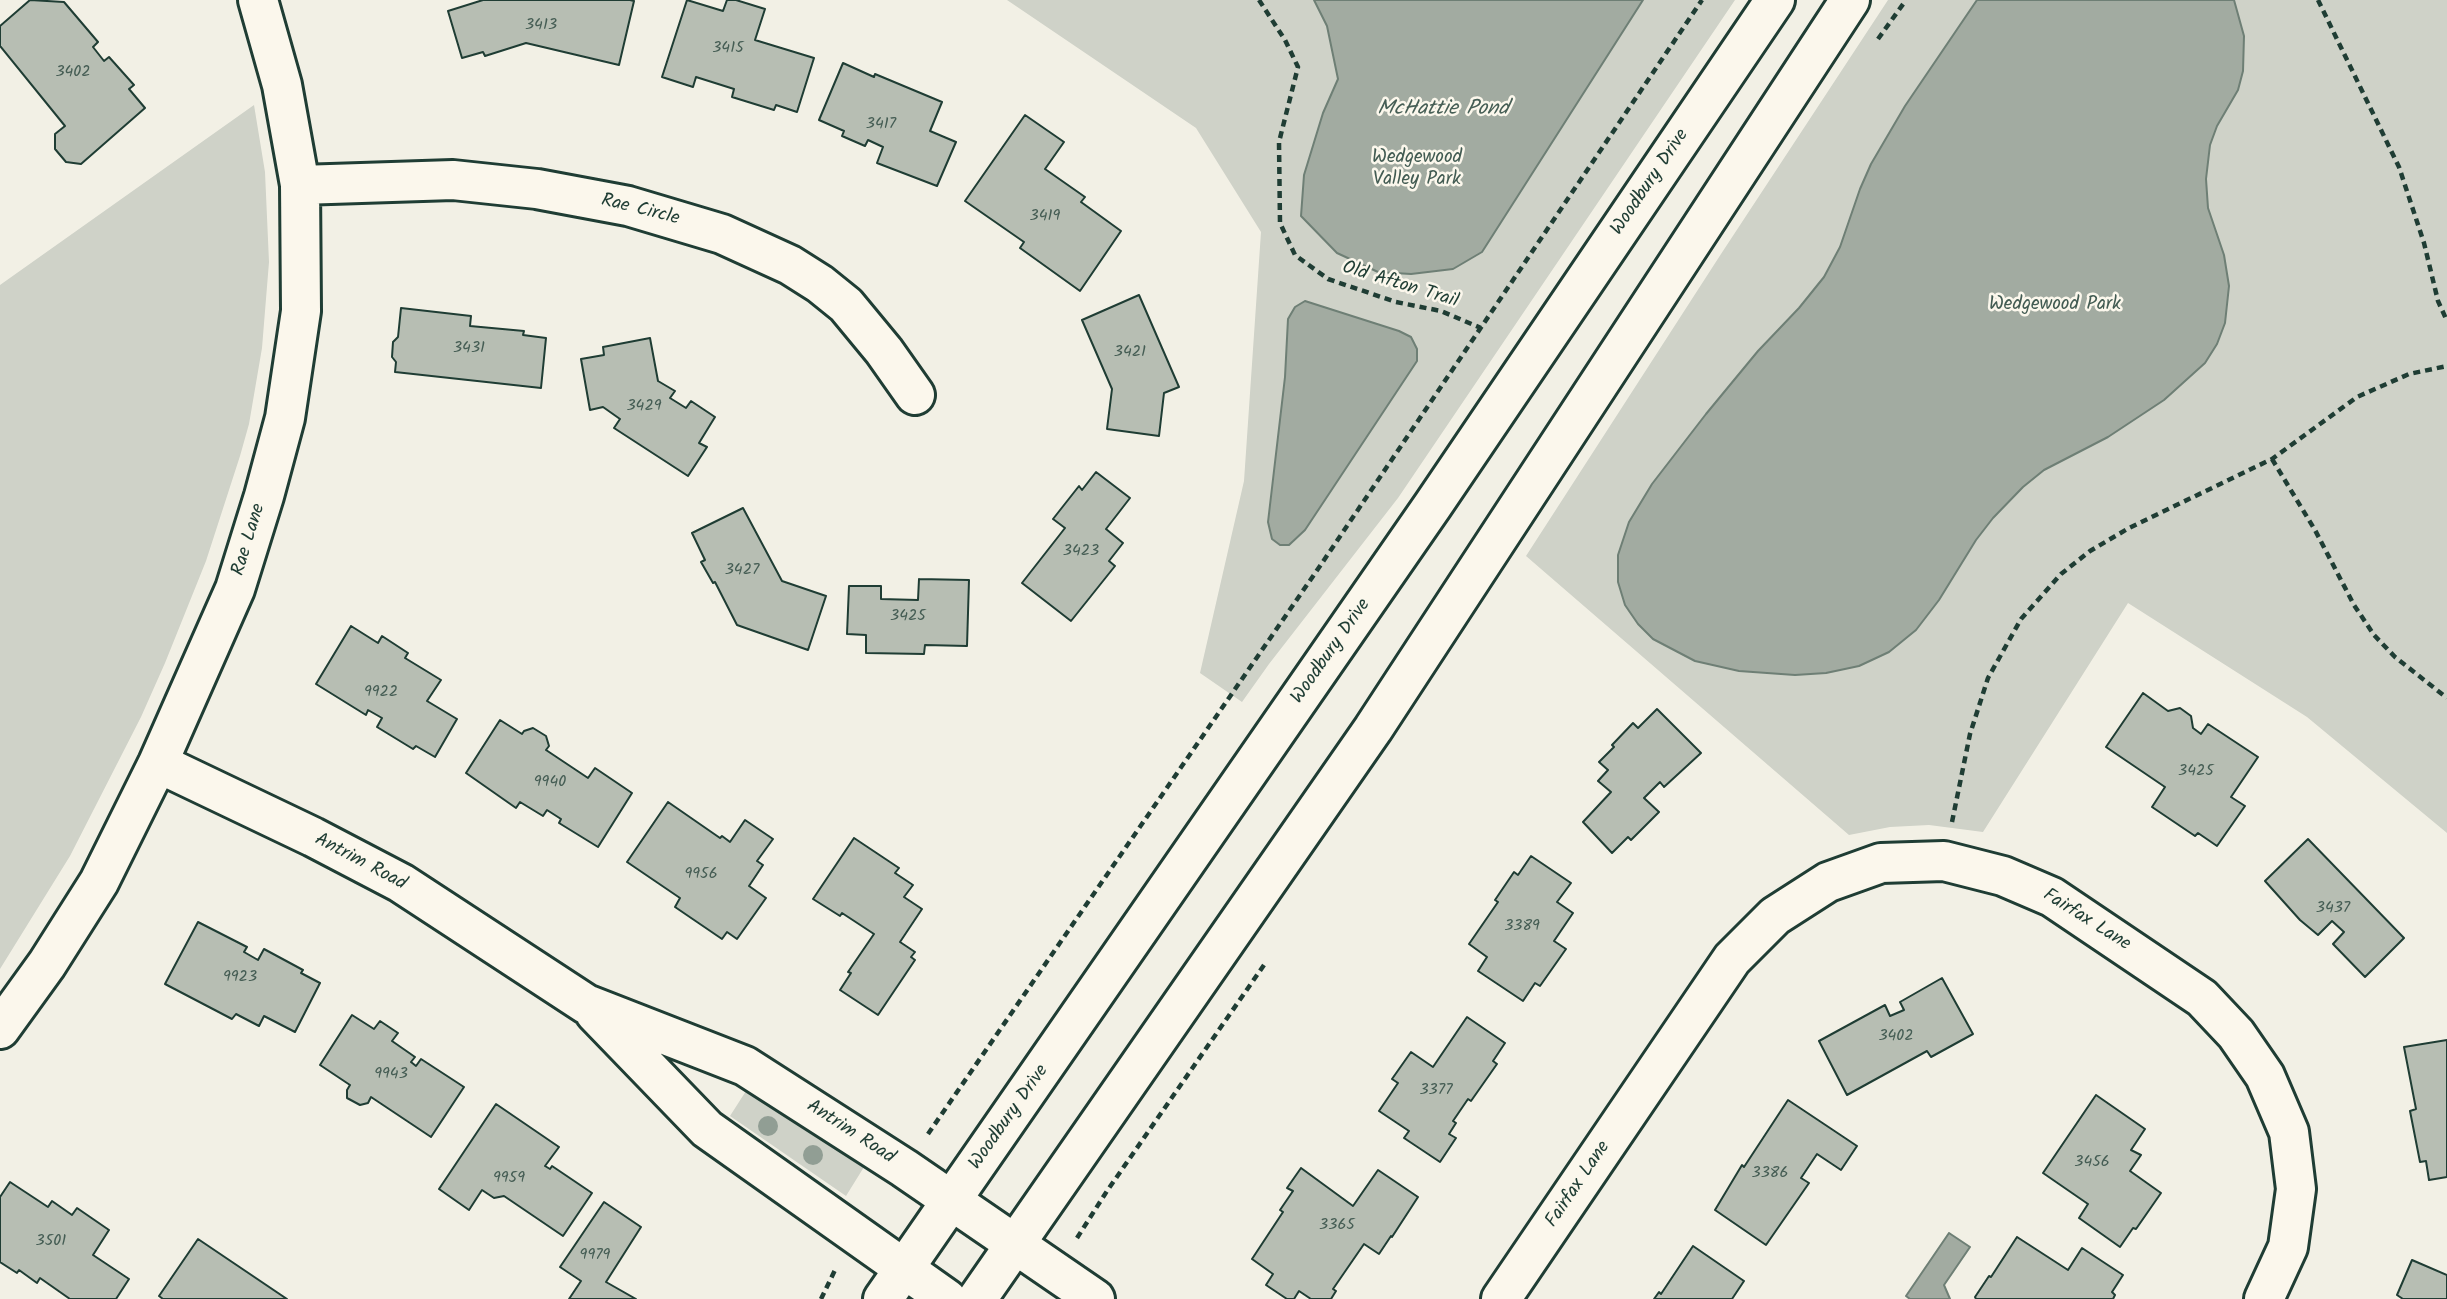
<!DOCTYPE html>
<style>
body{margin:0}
canvas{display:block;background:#f2f0e5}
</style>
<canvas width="2447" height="1299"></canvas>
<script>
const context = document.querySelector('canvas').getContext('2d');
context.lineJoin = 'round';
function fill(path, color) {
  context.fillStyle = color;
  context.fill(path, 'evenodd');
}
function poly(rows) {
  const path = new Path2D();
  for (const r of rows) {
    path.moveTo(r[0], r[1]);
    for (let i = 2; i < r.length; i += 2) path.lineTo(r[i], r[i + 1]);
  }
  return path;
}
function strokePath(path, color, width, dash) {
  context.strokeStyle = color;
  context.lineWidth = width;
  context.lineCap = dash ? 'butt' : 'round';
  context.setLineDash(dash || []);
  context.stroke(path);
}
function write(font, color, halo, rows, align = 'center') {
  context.font = font + ' Kalam,sans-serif';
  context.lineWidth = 5;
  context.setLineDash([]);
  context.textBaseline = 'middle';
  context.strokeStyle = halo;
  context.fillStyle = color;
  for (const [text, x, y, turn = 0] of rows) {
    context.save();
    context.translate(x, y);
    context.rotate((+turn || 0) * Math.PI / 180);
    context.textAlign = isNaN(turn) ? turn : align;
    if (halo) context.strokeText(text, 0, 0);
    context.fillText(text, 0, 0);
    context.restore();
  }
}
fill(poly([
 [1007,0,1735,0,1398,498,1269,664,1242,702,1200,673,1244,481,1261,232,1196,128],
 [1888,0,2447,0,2447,833,2307,717,2128,603,1983,832,1929,825,1890,827,1849,835,1526,556,1721,254],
 [254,105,265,172,269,262,262,348,249,424,240,456,206,561,165,663,141,717,70,856,0,969,0,285],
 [746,1091,864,1167,846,1196,730,1116]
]), '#cfd2c8');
const water = poly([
 [1314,0,1643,0,1482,252,1453,269,1411,274,1378,272,1337,253,1301,216,1304,175,1323,113,1338,79,1327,26,1314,0],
 [1977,0,2234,0,2244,36,2243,71,2238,90,2217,126,2210,145,2206,179,2208,208,2224,255,2229,286,2225,323,2217,344,2205,363,2164,400,2108,437,2044,470,2023,487,1993,518,1976,540,1939,600,1916,630,1889,652,1859,666,1826,673,1795,675,1739,671,1695,661,1653,639,1638,624,1625,605,1618,582,1618,555,1629,522,1652,484,1706,414,1758,351,1799,308,1824,277,1840,247,1860,189,1871,164,1905,106,1977,0],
 [1305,301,1399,331,1411,337,1417,349,1417,361,1305,530,1289,545,1280,545,1272,539,1268,522,1285,377,1288,319,1295,307,1305,301],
 [1949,1233,1970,1247,1944,1285,1950,1299,1910,1299,1906,1296,1949,1233]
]);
fill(water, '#a2aba1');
strokePath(water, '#6e7f75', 2);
const building = poly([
 [30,0,64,2,98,42,93,47,104,61,109,57,134,85,129,89,145,108,81,164,66,162,55,149,55,134,65,126,0,46,0,26,30,0],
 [483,0,630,0,634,1,619,65,526,43,485,56,483,52,462,58,448,11,483,0],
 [687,0,723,11,727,0,736,0,765,9,755,40,814,58,797,112,776,105,774,110,732,97,734,89,696,77,693,87,662,77,687,0],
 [843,63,874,77,875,74,942,102,930,131,956,142,937,186,877,163,883,147,868,140,865,146,842,136,844,131,819,120,843,63],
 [1025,115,1064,142,1045,169,1085,197,1081,202,1121,231,1080,291,1020,248,1024,242,965,201,1025,115],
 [1139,295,1179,387,1164,393,1159,436,1107,429,1112,389,1082,320,1139,295],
 [401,308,471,316,470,326,524,331,523,335,546,338,541,388,395,372,396,362,392,357,393,342,398,337,401,308],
 [650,338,658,381,675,391,670,398,686,408,691,401,715,417,699,443,707,447,688,476,614,428,620,419,603,407,590,410,581,359,604,355,603,347,650,338],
 [1096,472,1130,498,1106,529,1123,543,1109,561,1115,566,1071,621,1022,583,1065,528,1053,519,1079,486,1082,490,1096,472],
 [743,508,782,581,826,596,808,650,737,625,715,582,713,583,701,562,705,560,692,533,743,508],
 [919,579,969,580,967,646,925,645,924,654,866,653,866,635,847,634,849,586,881,586,881,599,918,600,919,579],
 [351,626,378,643,382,636,408,653,405,658,441,680,427,701,457,719,435,757,416,746,413,749,377,727,382,718,368,710,366,715,316,684,351,626],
 [2143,693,2168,711,2180,708,2191,716,2193,728,2201,734,2208,724,2258,757,2231,797,2245,806,2217,846,2198,833,2195,836,2152,807,2165,787,2106,747,2143,693],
 [1657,709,1701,753,1664,787,1660,782,1644,798,1659,812,1631,840,1628,837,1612,853,1583,822,1611,792,1598,781,1608,770,1599,762,1614,747,1612,745,1633,723,1638,728,1657,709],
 [500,720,522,734,524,731,533,728,546,736,549,746,546,750,588,778,595,768,632,793,598,847,559,823,561,819,547,810,543,816,520,802,516,808,466,773,500,720],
 [668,802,720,838,722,836,730,842,745,820,773,839,757,861,763,865,749,886,766,898,737,939,727,932,722,939,675,907,680,898,627,862,668,802],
 [854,838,899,868,895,873,913,885,904,897,922,909,900,942,915,952,911,957,915,960,878,1015,840,990,851,973,848,972,874,934,842,913,840,916,813,899,854,838],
 [2308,839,2404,938,2365,977,2333,944,2344,932,2332,921,2318,935,2300,920,2265,881,2308,839],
 [1531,856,1571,883,1557,902,1573,913,1554,941,1566,949,1540,986,1535,983,1523,1001,1478,971,1487,957,1469,944,1498,902,1495,900,1514,872,1518,875,1531,856],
 [198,922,247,947,244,952,258,960,264,949,303,970,301,973,320,983,295,1032,264,1016,259,1026,236,1014,232,1019,165,984,198,922],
 [1942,978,1973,1034,1931,1057,1927,1051,1847,1095,1819,1041,1885,1005,1890,1016,1904,1010,1900,1002,1942,978],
 [352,1015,374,1029,380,1021,398,1033,392,1041,415,1057,411,1062,416,1066,421,1059,464,1087,431,1137,371,1097,368,1103,360,1105,347,1098,347,1090,350,1085,320,1065,352,1015],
 [1467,1017,1505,1043,1493,1061,1497,1064,1471,1101,1468,1099,1453,1121,1456,1123,1449,1134,1456,1138,1440,1162,1404,1138,1409,1131,1379,1111,1398,1083,1392,1079,1411,1052,1433,1067,1467,1017],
 [2447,1040,2447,1177,2429,1180,2426,1161,2420,1162,2410,1111,2416,1109,2404,1047,2447,1040],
 [2096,1095,2145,1129,2131,1150,2141,1155,2130,1171,2161,1193,2136,1229,2133,1228,2120,1247,2079,1218,2088,1204,2043,1173,2096,1095],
 [1788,1100,1857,1146,1841,1170,1817,1154,1801,1178,1809,1183,1766,1245,1715,1210,1742,1165,1744,1167,1788,1100],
 [496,1104,559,1147,545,1166,550,1169,552,1166,592,1193,563,1236,504,1196,494,1198,482,1190,469,1210,439,1189,496,1104],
 [1301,1168,1353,1206,1378,1170,1418,1197,1392,1237,1391,1236,1379,1254,1364,1244,1333,1289,1336,1291,1331,1299,1311,1299,1299,1291,1294,1299,1287,1299,1266,1285,1273,1274,1252,1259,1283,1212,1280,1210,1293,1191,1287,1188,1301,1168],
 [10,1182,48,1207,52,1201,72,1215,77,1208,109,1230,93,1255,129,1279,116,1299,70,1299,40,1278,37,1283,19,1270,17,1273,0,1262,0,1197,10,1182],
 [604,1202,641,1227,606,1282,636,1299,569,1299,581,1281,560,1267,604,1202],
 [2017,1237,2068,1270,2082,1248,2123,1275,2112,1292,2115,1295,2113,1299,1976,1299,1975,1297,1989,1276,1991,1277,2017,1237],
 [198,1239,287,1299,163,1299,159,1296,198,1239],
 [1693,1246,1744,1281,1732,1299,1654,1299,1659,1292,1661,1294,1693,1246],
 [2412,1260,2447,1275,2447,1299,2403,1299,2397,1295,2412,1260]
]);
fill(building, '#b7beb3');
strokePath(building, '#1f3d34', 2);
const street = poly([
 [300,185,453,180,537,189,628,206,722,234,790,265,820,284,846,305,884,351,915,395],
 [158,763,313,837,401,883,586,1004,745,1066,904,1168,1095,1299],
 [595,1013,707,1129,947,1299],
 [0,1029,47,964,99,882,158,763,235,589,264,496,285,418,301,311,300,185,282,85,258,0],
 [1501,1299,1732,959,1775,916,1828,882,1881,863,1944,861,2003,876,2052,897,2202,998,2236,1034,2265,1076,2289,1132,2296,1189,2288,1247,2264,1299]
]);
const secondary = poly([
 [883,1299,1433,505,1775,0],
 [977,1299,1373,729,1850,0]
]);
strokePath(street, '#1f3d34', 44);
strokePath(secondary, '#1f3d34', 44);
strokePath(poly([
 [1259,0,1285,40,1298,67,1279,142,1280,223,1295,255,1328,279,1396,302,1441,311,1481,328],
 [2318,0,2399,167,2424,243,2438,301,2447,321],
 [1878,39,1906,0],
 [2272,459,2315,530,2354,605,2374,635,2395,657,2447,698],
 [1952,822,1970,734,1988,678,2021,619,2061,574,2090,551,2129,528,2272,459,2357,397,2409,374,2447,366],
 [928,1134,1320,566,1702,0],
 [1077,1238,1107,1191,1264,965],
 [821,1299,836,1268]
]), '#1f3d34', 4.5, [7, 5]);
strokePath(street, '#fbf7ec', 38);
strokePath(secondary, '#fbf7ec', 38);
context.fillStyle = '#919e94';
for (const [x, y] of [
 [768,1126],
 [813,1155]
]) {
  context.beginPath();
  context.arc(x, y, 10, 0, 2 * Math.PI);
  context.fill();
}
write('16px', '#455d54', null, [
 ["3413",541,26],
 ["3415",728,49],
 ["3402",73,73],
 ["3417",881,125],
 ["3419",1045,217],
 ["3431",469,349],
 ["3421",1130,353],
 ["3429",644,407],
 ["3423",1081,552],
 ["3427",742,571],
 ["3425",908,617],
 ["9922",381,693],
 ["3425",2196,772],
 ["9940",550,783],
 ["9956",701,875],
 ["3437",2333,909],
 ["3389",1522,927],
 ["9923",240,978],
 ["3402",1896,1037],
 ["9943",391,1075],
 ["3377",1436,1091],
 ["3456",2092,1163],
 ["3386",1770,1174],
 ["9959",509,1179],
 ["3365",1337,1226],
 ["3501",51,1242],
 ["9979",595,1256]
]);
write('19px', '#425b52', '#fbf7ec', [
 ["Wedgewood",1417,159],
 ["Valley Park",1417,181],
 ["Wedgewood Park",2055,306]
]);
write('19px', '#1f3d34', '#fbf7ec', [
 ["Woodbury Drive",1651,183,-56],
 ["Rae Circle",640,211,14],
 ["Old Afton Trail",1400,286,17],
 ["Rae Lane",250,540,-73],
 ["Woodbury Drive",1332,652,-55],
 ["Antrim Road",360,863,28],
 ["Fairfax Lane",2086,921,32],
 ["Woodbury Drive",1010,1118,-55],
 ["Antrim Road",850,1133,33],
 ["Fairfax Lane",1579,1185,-56]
]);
write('italic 21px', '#465e55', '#fbf7ec', [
 ["McHattie Pond",1443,110]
]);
</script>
